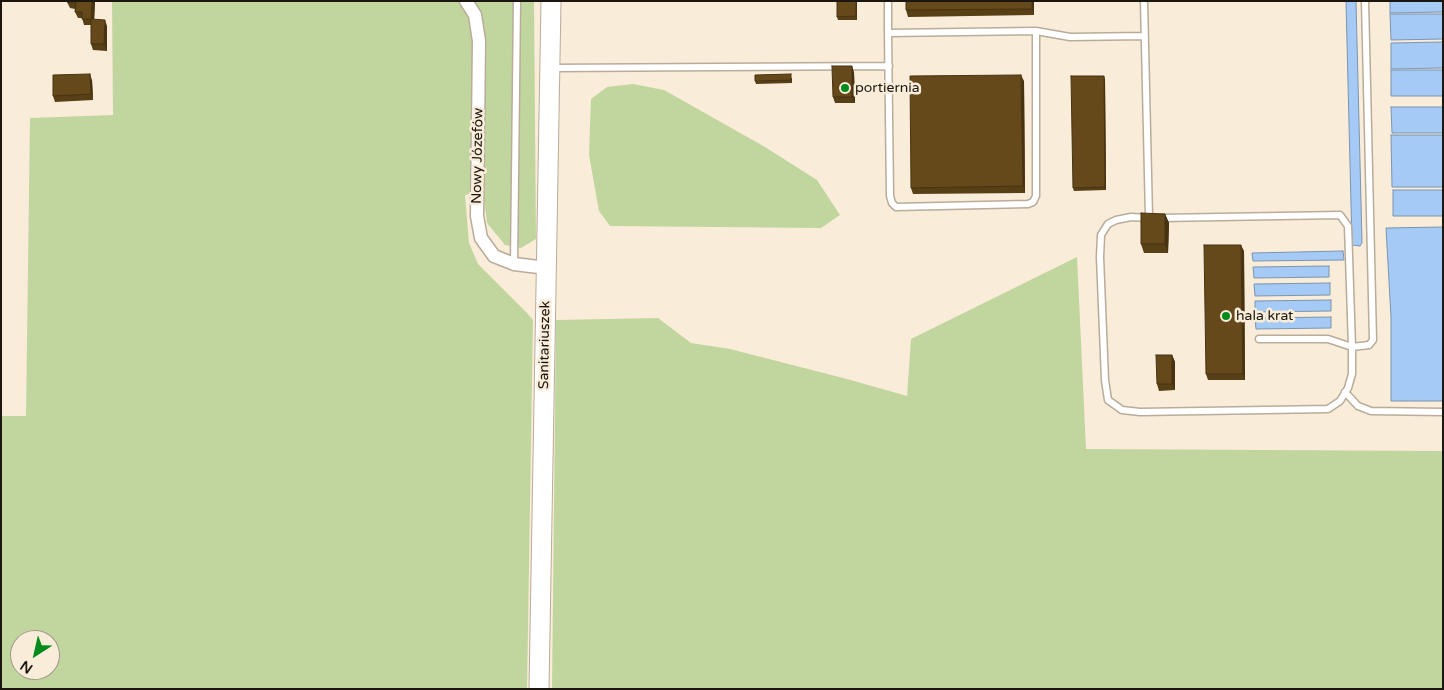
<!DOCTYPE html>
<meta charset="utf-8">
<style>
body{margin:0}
#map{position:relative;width:1444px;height:690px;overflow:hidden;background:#f9ecd9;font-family:"Varela Round",sans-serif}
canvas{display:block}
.frame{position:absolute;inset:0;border:2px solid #1b1710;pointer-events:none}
.north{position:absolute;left:10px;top:630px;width:50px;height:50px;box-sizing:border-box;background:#f9ecd9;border:1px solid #a09789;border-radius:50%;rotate:215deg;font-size:14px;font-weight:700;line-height:20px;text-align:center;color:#1b1710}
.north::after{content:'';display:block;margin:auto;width:18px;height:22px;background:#008c1c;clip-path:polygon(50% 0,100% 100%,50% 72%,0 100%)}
</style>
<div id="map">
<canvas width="1444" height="690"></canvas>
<div class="frame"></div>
<div class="north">N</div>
</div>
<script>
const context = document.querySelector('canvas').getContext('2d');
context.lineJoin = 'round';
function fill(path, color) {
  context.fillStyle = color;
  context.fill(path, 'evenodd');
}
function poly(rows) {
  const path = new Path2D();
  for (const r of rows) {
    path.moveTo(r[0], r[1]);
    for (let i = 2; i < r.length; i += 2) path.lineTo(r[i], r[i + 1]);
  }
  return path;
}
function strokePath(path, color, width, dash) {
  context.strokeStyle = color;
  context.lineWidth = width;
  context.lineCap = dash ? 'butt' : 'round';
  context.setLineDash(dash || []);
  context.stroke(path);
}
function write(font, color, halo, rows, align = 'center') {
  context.font = font + ' "Varela Round",sans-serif';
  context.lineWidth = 5;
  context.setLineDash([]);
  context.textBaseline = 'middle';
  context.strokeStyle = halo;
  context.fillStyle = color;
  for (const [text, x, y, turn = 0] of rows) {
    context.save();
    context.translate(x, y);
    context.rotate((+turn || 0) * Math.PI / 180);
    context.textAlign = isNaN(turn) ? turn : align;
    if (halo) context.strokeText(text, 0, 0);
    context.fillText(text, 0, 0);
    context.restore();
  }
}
fill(poly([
 [112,1,534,1,536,239,521,248,505,245,487,223,483,191,465,195,469,243,478,264,526,312,533,320,527,689,1,689,1,416,26,416,30,118,113,115],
 [20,640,50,640,50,670,20,670],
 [633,84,664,90,765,147,817,180,840,215,821,228,610,226,599,211,589,155,591,99,607,87],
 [1077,257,1086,449,1443,451,1443,689,552,689,556,320,658,318,691,343,730,349,847,379,907,396,911,339]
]), '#c1d69e');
const water = poly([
 [1346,1,1356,1,1362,243,1360,246,1352,245,1346,1],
 [1390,1,1443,1,1443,12,1390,13,1390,1],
 [1390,14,1443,14,1443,39,1391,40,1390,14],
 [1443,42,1443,68,1391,69,1391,43,1443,42],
 [1391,70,1443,70,1443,96,1391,96,1391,70],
 [1391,107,1443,107,1443,133,1392,133,1391,107],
 [1391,135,1443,135,1443,187,1392,187,1391,135],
 [1393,190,1443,190,1443,216,1393,216,1393,190],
 [1443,227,1443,401,1391,401,1391,317,1386,228,1443,227],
 [1343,251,1344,260,1253,261,1252,253,1343,251],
 [1329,266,1329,277,1254,278,1253,267,1329,266],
 [1330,283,1330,295,1255,296,1254,284,1330,283],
 [1331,300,1331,311,1255,312,1255,301,1331,300],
 [1331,317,1331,328,1256,329,1255,318,1331,317]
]);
fill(water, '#a4caf5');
strokePath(water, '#7b94b0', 1);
const lane = poly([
 [888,1,888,33,1036,31,1070,37,1145,36],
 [1144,1,1149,218,1131,217,1116,220,1108,224,1101,235,1100,257,1105,380,1108,400,1122,410,1140,412,1328,409,1340,401,1348,388,1352,374,1352,347,1348,226,1340,215,1160,218],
 [888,33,890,196,892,203,896,207,1028,204,1033,202,1036,196,1036,31],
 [551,68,889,66],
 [514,264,517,1],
 [1259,339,1328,339,1352,347,1369,345,1373,340,1365,1],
 [1345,392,1358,406,1371,411,1443,412]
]);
const street = poly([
 [466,1,475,15,479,41,477,216,481,238,494,256,514,264,547,268]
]);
const secondary = poly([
 [539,689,551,1]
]);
strokePath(lane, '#b9ac9a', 9);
strokePath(street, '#b9ac9a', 15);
strokePath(secondary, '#b9ac9a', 21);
strokePath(lane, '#fff', 6);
strokePath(street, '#fff', 12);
strokePath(secondary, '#fff', 19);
fill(poly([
 [95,1,94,19,107,26,107,51,93,50,91,44,91,25,84,25,82,18,78,18,75,12,75,9,70,8,67,2],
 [837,1,857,1,857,20,838,20,837,17],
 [906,1,1034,1,1034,15,908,17,906,10],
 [854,72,855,103,835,103,833,97],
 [792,78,792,83,756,84,755,81],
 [1105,79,1106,190,1074,191,1073,188],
 [92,80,93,100,55,102,53,96],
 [1024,81,1025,193,913,194,911,188],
 [1165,214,1169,223,1168,253,1144,253,1141,244],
 [1244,251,1245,380,1208,380,1206,374],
 [1172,355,1175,362,1175,390,1159,391,1157,384]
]), '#573f16');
fill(poly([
 [92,1,95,1,94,25,91,19],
 [856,1,857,1,857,20,856,16],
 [1032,1,1034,1,1034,15,1032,9],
 [105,20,107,26,107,51,104,44],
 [852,66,854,72,855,103,852,97],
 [90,74,92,80,93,100,91,94],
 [1021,75,1024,81,1025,193,1023,186],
 [1104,76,1105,79,1106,190,1105,187],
 [1165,214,1169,223,1168,253,1165,244],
 [1241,245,1244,251,1245,380,1243,374],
 [1172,355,1175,362,1175,390,1172,384]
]), '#473312');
const building = poly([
 [67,1,92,1,91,19,105,20,104,44,91,44,91,19,82,19,82,12,75,12,76,2,67,2,67,1],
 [837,1,856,1,856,16,837,17,837,1],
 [906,1,1032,1,1032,9,906,10,906,1],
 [832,66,852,66,852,97,833,97,832,66],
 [90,74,91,94,53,96,53,75,90,74],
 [791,74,791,80,755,81,755,75,791,74],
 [1021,75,1023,186,911,188,910,76,1021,75],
 [1071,76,1104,76,1105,187,1073,188,1071,76],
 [1141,213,1165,214,1165,244,1141,244,1141,213],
 [1204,245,1241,245,1243,374,1206,374,1204,245],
 [1156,355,1172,355,1172,384,1157,384,1156,355]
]);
fill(building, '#65491a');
strokePath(building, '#473312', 1);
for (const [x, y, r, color] of [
 [845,88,5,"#008c1c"],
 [1226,316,5,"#008c1c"]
]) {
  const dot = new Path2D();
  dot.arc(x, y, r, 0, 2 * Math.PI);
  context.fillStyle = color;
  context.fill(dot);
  strokePath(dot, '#f9ecd9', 2);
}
write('14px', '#1b1710', '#f9ecd9', [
 ["portiernia",855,88],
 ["hala krat",1236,316]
], 'left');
write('14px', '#1b1710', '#f9ecd9', [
 ["Nowy Józefów",478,156,-89],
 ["Sanitariuszek",545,345,-89]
]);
</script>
